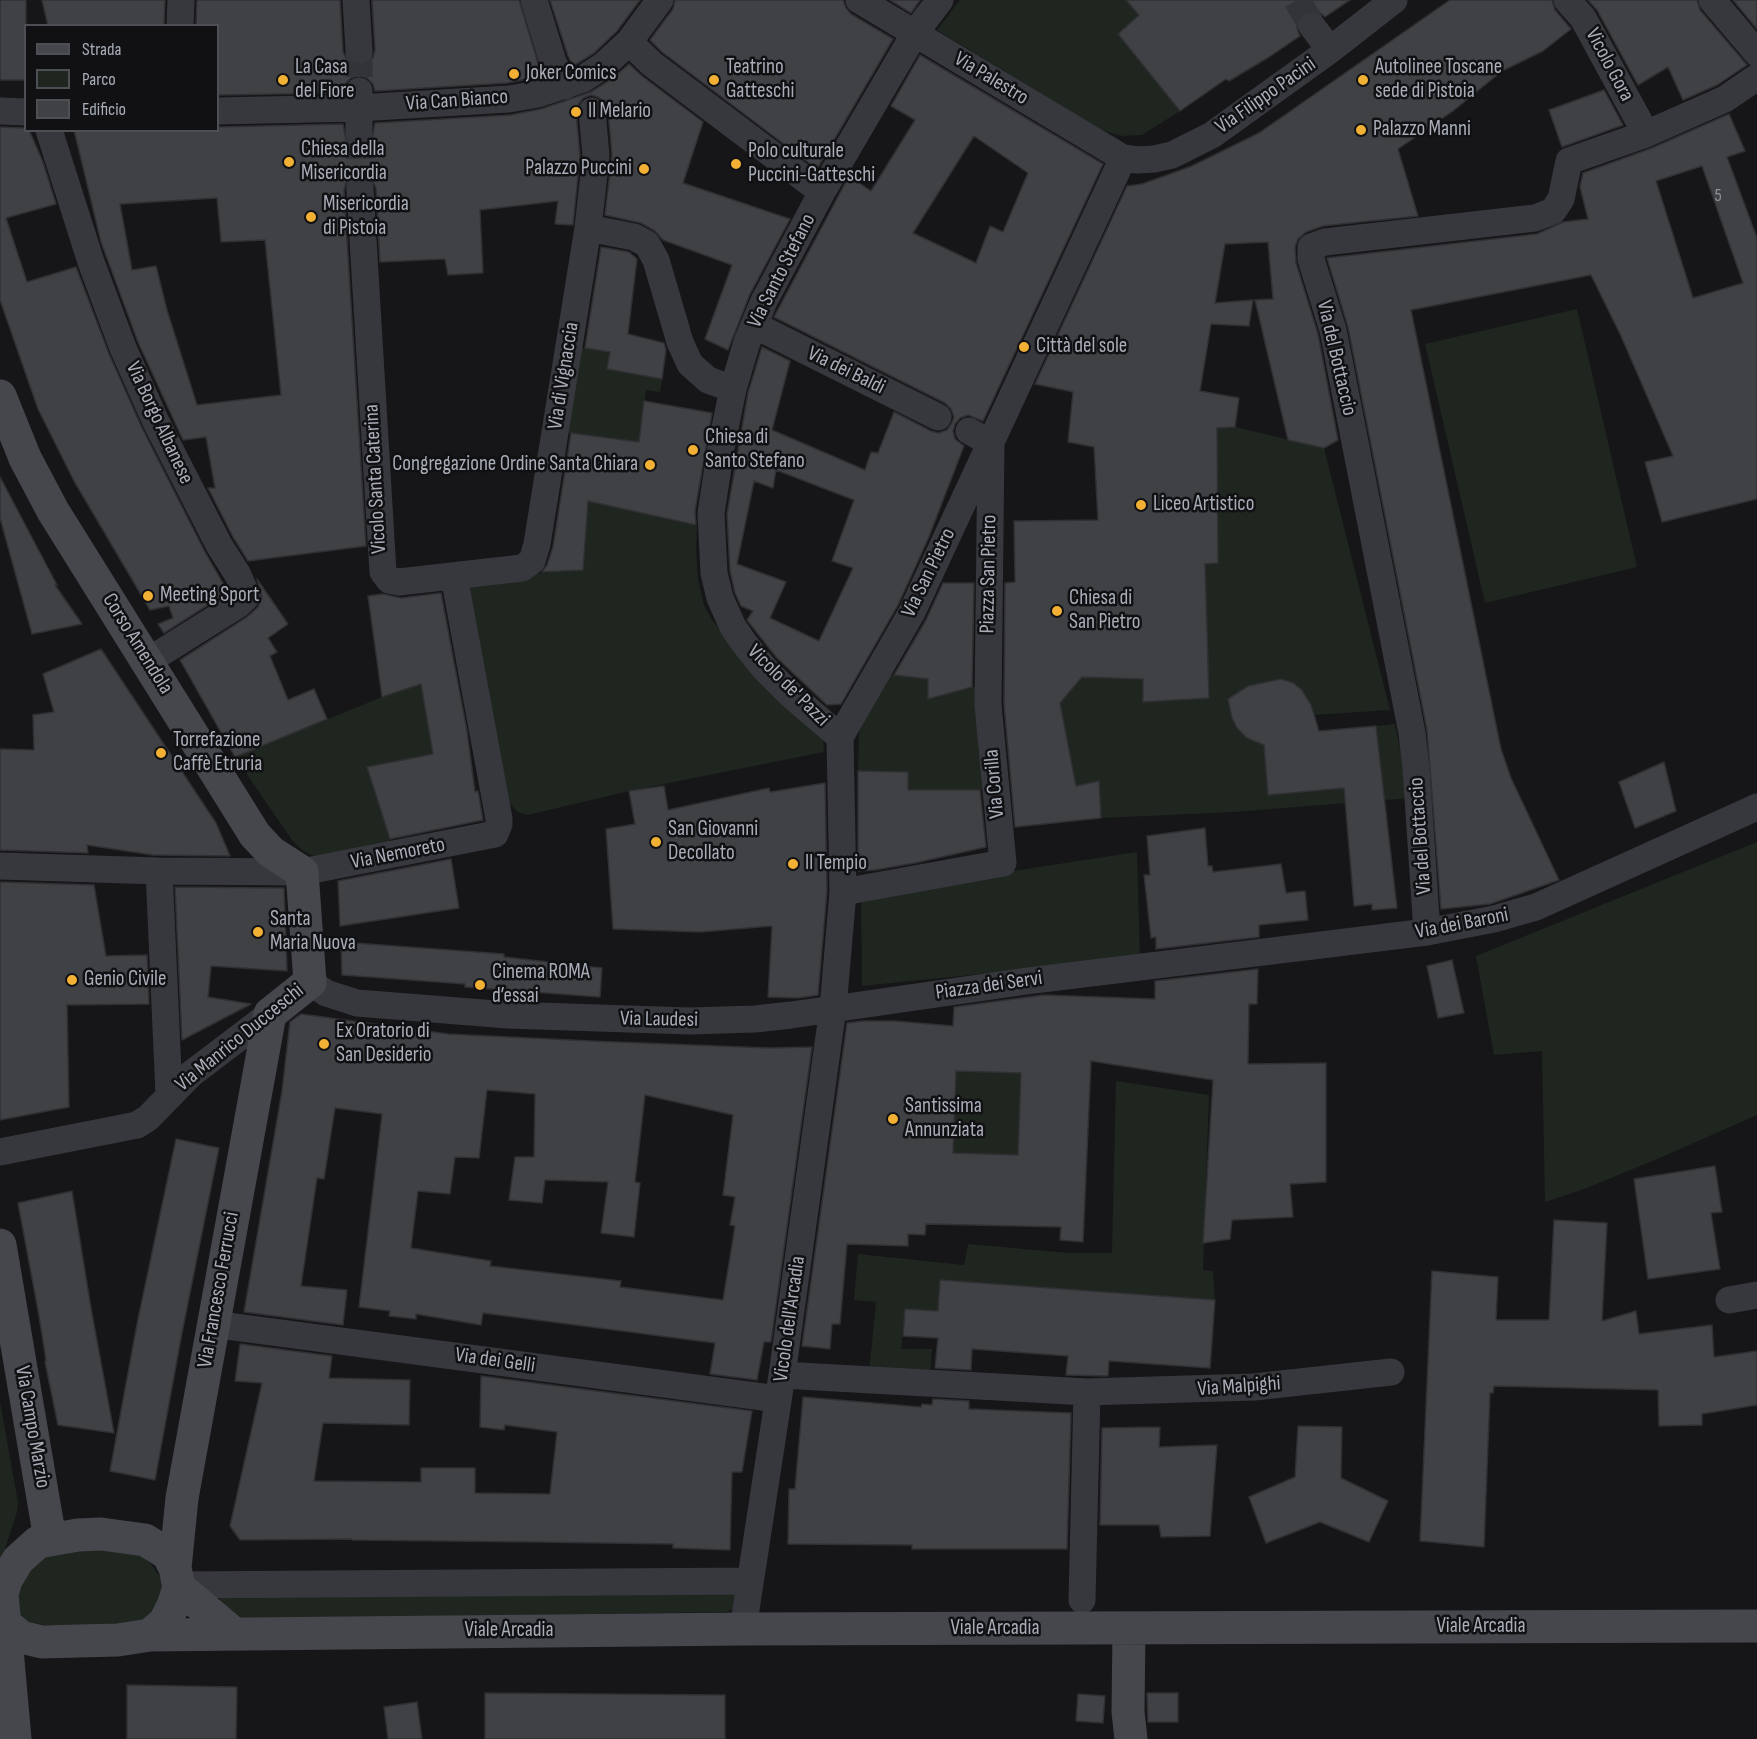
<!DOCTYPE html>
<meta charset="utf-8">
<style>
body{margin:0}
#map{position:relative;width:1757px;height:1739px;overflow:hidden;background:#161618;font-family:"Sofia Sans Condensed",sans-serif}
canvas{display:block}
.legend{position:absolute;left:24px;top:24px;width:195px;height:108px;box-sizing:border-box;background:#111113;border:2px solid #4d4f55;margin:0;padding:8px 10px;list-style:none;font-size:18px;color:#a8adb8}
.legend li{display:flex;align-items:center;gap:12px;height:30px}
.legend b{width:30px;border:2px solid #4d4f55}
</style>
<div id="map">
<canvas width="1757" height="1739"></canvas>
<ul class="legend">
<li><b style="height:8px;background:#45474d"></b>Strada</li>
<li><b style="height:16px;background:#1e261f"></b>Parco</li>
<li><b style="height:16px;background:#404145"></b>Edificio</li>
</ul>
</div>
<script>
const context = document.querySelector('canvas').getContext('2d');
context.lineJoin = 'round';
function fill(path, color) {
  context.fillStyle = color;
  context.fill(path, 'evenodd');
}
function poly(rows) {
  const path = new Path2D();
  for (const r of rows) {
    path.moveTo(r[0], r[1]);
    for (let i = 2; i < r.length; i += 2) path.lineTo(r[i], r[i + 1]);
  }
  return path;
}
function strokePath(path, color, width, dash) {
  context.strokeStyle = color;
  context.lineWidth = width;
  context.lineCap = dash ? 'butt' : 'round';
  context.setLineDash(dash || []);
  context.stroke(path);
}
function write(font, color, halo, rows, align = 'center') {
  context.font = font + ' "Sofia Sans Condensed",sans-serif';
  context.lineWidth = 5;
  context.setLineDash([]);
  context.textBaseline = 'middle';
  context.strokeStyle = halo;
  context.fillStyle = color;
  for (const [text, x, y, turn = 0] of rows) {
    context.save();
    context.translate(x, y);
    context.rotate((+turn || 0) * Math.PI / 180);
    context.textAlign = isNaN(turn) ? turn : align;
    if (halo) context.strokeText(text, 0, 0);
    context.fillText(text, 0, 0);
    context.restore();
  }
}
fill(poly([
 [960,0,1126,0,1139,15,1118,34,1180,111,1142,135,1121,136,1101,130,937,30],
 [1577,309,1637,567,1485,603,1425,344],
 [577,347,610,352,608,369,650,377,652,370,663,372,660,392,646,390,639,442,563,432],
 [1235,427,1324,448,1390,710,1314,715,1311,705,1302,690,1293,683,1281,679,1248,686,1241,690,1235,696,1231,708,1233,723,1247,738,1264,742,1268,795,1383,784,1376,726,1395,724,1410,798,1234,812,1101,818,1099,781,1076,786,1059,696,1069,693,1076,684,1078,677,1101,677,1143,679,1144,702,1208,698,1205,564,1218,562,1216,463,1217,428],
 [586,500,697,526,696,548,698,579,704,605,712,620,724,634,823,738,824,752,629,791,528,815,518,812,511,805,507,795,466,584,540,573,583,570],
 [886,674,928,679,928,699,982,685,987,790,908,790,907,772,858,771,859,732],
 [421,684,433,754,367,767,392,846,313,856,302,850,292,840,235,757,382,697],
 [1757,842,1757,1115,1662,1157,1587,1188,1545,1202,1542,1051,1494,1055,1476,956],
 [1137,852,1140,958,862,986,861,901,1000,873],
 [956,1071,1021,1073,1018,1155,953,1153],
 [1116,1081,1209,1095,1203,1270,1213,1271,1215,1300,938,1311,906,1309,901,1349,932,1349,930,1377,869,1373,876,1302,854,1300,858,1254,964,1265,968,1244,1069,1253,1112,1253],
 [0,1402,18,1502,17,1512,0,1564],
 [108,1546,141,1556,151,1564,163,1582,165,1607,137,1623,88,1627,44,1625,20,1620,13,1591,44,1554],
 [742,1592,733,1609,726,1612,246,1619,235,1616,221,1605,220,1597]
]), '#1e261f');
const building = poly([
 [0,0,26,0,26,80,0,80,0,0],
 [42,0,165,0,164,26,48,26,42,0],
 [197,0,340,0,343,52,346,58,351,64,359,66,368,63,373,58,375,50,372,0,519,0,542,76,507,83,375,91,373,84,367,78,358,75,351,78,346,83,343,93,218,95,218,26,196,26,197,0],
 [550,0,640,0,617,31,594,53,573,66,568,56,550,0],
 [675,0,843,0,846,8,851,14,893,39,817,169,662,52,650,40,673,9,675,0],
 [890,0,920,0,911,13,890,0],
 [1126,0,1350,0,1325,17,1318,11,1311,10,1303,13,1297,20,1297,28,1300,36,1269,57,1229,81,1226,79,1180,111,1118,34,1139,15,1126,0],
 [1450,0,1552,0,1555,10,1571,29,1543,51,1502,71,1453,111,1398,149,1418,216,1323,226,1306,232,1298,239,1295,247,1296,263,1318,334,1338,440,1324,448,1288,440,1255,300,1273,299,1268,242,1225,244,1215,303,1253,300,1249,326,1211,324,1200,391,1239,398,1235,427,1217,428,1218,563,1205,564,1209,698,1143,702,1143,679,1082,677,1060,703,1076,786,1099,781,1101,818,1015,827,1004,704,1005,583,1015,582,1014,521,1098,520,1094,447,1068,442,1073,392,1035,384,1127,186,1142,184,1192,166,1259,133,1450,0],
 [1588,0,1697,0,1700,10,1747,65,1717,85,1683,100,1668,67,1638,85,1597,10,1588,0],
 [1733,0,1757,0,1757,29,1733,0],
 [920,55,1103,164,983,421,968,415,960,418,955,424,953,431,955,439,964,446,928,539,898,605,841,704,827,705,776,657,747,620,753,611,741,606,735,593,730,571,727,514,748,393,762,347,790,361,772,430,865,470,871,452,878,453,894,412,931,431,938,433,947,430,952,423,954,417,951,409,945,403,774,317,849,176,871,191,915,120,891,106,920,55],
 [974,136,1028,173,1003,232,990,226,976,263,913,233,974,136],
 [776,470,854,500,832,561,853,568,819,641,770,618,786,582,737,564,754,481,773,488,776,470],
 [629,64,642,76,703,122,683,183,790,219,750,294,728,350,705,339,732,265,663,240,655,231,641,223,605,215,612,155,608,110,604,102,598,97,591,95,583,98,578,105,576,112,580,156,573,225,555,224,558,201,480,210,483,273,448,275,445,259,380,262,376,188,373,182,368,176,360,174,352,177,346,182,344,191,366,546,248,561,233,537,208,488,215,488,206,437,183,440,138,342,101,242,74,130,218,130,218,127,343,124,346,140,352,146,360,148,366,146,372,140,375,123,510,115,541,109,591,92,613,78,629,64],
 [217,198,221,242,265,240,281,395,197,405,167,310,156,266,132,270,120,204,217,198],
 [1604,90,1623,125,1562,147,1549,110,1604,90],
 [1729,114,1745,151,1727,157,1757,238,1757,499,1662,522,1645,462,1673,456,1621,336,1591,275,1411,310,1501,749,1511,778,1559,880,1490,904,1441,909,1427,730,1348,327,1327,258,1537,234,1563,222,1588,219,1580,187,1583,173,1652,148,1729,114],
 [1702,166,1743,283,1693,298,1656,181,1702,166],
 [0,127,26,128,26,130,29,130,43,162,56,204,6,218,27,282,76,267,109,354,142,428,205,552,228,592,164,633,158,624,173,618,169,606,150,610,74,481,38,409,0,300,0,127],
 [601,247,629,252,637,259,628,334,664,343,666,350,662,379,607,369,610,352,585,348,601,247],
 [644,401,712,413,695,511,696,525,588,501,583,570,542,572,547,565,553,547,571,433,639,442,644,401],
 [0,477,57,585,55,585,82,624,32,634,0,518,0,477],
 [257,579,288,624,268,638,277,652,270,656,288,700,314,689,327,719,235,757,180,660,247,617,258,607,262,598,257,579],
 [943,583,974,583,972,687,928,699,928,679,894,675,926,620,943,583],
 [441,593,467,731,475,792,478,791,483,820,390,839,367,767,433,754,421,684,382,697,368,596,383,594,401,598,441,593],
 [101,649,216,823,230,856,153,855,87,845,88,853,0,850,0,749,34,750,33,715,54,712,43,674,101,649],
 [1281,679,1293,683,1302,690,1311,705,1319,731,1376,726,1397,908,1372,910,1372,904,1354,906,1344,788,1268,795,1264,745,1247,738,1237,728,1232,718,1228,699,1248,686,1281,679],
 [1664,762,1676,811,1635,828,1619,782,1664,762],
 [858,771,908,772,908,790,980,790,986,847,915,863,875,870,858,871,858,771],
 [825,783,827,891,818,995,798,998,768,997,772,926,700,932,613,929,606,829,635,824,629,791,664,786,668,810,769,788,770,792,825,783],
 [1205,828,1208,866,1212,866,1213,872,1281,864,1286,893,1305,891,1308,920,1259,925,1259,937,1156,949,1156,937,1151,938,1144,875,1150,875,1147,836,1205,828],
 [451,859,459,908,340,926,338,881,451,859],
 [0,882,94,885,106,956,147,955,149,1004,67,1005,69,1107,0,1120,0,882],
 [175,887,284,888,287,971,211,966,208,997,251,1004,182,1040,175,887],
 [341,942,504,954,504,957,602,968,600,997,465,987,465,984,342,975,341,942],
 [1452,960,1464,1013,1438,1018,1427,966,1452,960],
 [1258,969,1257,1004,1249,1004,1248,1064,1326,1063,1326,1182,1290,1184,1293,1217,1232,1220,1230,1239,1203,1243,1213,1080,1091,1061,1083,1242,1060,1240,1061,1227,926,1224,925,1235,908,1234,908,1246,847,1244,840,1324,832,1324,830,1349,802,1346,847,1023,863,1021,895,1021,953,1026,954,1007,1044,995,1155,999,1155,981,1258,969],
 [956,1071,1021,1073,1018,1155,953,1153,956,1071],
 [301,1014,448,1034,591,1041,770,1048,812,1047,771,1342,764,1342,757,1380,710,1374,715,1343,483,1313,481,1325,416,1314,416,1319,389,1316,390,1311,359,1307,382,1114,335,1108,324,1179,317,1178,301,1286,347,1290,343,1325,244,1312,282,1091,290,1022,301,1014],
 [487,1090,535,1094,534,1157,515,1157,509,1200,542,1203,545,1180,608,1182,601,1233,634,1237,640,1183,635,1182,645,1095,733,1115,723,1195,735,1197,730,1225,735,1226,723,1300,620,1287,621,1281,490,1266,491,1261,411,1248,418,1191,450,1194,455,1157,479,1158,487,1090],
 [176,1139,219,1148,182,1333,155,1480,110,1471,137,1324,176,1139],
 [1715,1166,1722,1212,1711,1213,1720,1269,1648,1279,1634,1179,1715,1166],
 [72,1191,91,1308,114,1433,58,1425,45,1362,46,1360,39,1316,18,1203,72,1191],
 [1554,1220,1607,1223,1602,1321,1636,1311,1639,1334,1712,1325,1714,1357,1757,1351,1757,1405,1702,1414,1702,1425,1659,1426,1658,1390,1494,1386,1493,1393,1490,1393,1484,1547,1420,1541,1432,1271,1498,1277,1496,1320,1549,1320,1554,1220],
 [940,1280,1215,1300,1210,1368,1109,1361,1108,1376,1066,1375,1068,1356,972,1349,971,1370,935,1368,938,1338,903,1336,905,1309,938,1311,940,1280],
 [240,1344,332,1356,329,1378,410,1380,409,1425,323,1423,314,1481,421,1482,421,1468,475,1468,475,1493,550,1494,557,1432,505,1425,504,1430,480,1427,481,1376,752,1411,742,1472,732,1472,730,1550,673,1548,673,1544,536,1542,352,1540,352,1539,240,1540,230,1526,262,1383,235,1381,240,1344],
 [803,1397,921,1407,922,1404,932,1405,933,1399,969,1401,969,1409,1071,1413,1067,1549,912,1549,912,1545,788,1544,789,1489,795,1489,803,1397],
 [1298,1426,1342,1427,1341,1478,1388,1501,1369,1542,1320,1522,1266,1543,1249,1497,1295,1477,1298,1426],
 [1160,1427,1159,1447,1217,1445,1210,1536,1161,1537,1159,1525,1100,1525,1102,1428,1160,1427],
 [127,1685,237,1687,236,1739,127,1739,127,1685],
 [485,1693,725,1695,725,1739,485,1739,485,1693],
 [1147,1693,1178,1693,1178,1722,1148,1722,1147,1693],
 [1078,1694,1105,1696,1103,1723,1076,1721,1078,1694],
 [417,1702,422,1739,388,1739,384,1707,417,1702]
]);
fill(building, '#404145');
strokePath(building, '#303034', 1.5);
strokePath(poly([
 [1297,0,1312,26],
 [359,50,359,91],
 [359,132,360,190]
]), '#333438', 27, [27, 14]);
strokePath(poly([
 [356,0,359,50],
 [534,0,553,62,565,86],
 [859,0,1123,158,1138,160,1154,159,1172,155,1212,135,1330,50,1394,0],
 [1567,0,1583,18,1646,134],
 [1712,0,1757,53],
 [180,26,181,0],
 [1312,26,1330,50],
 [629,42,652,64,822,192],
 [0,111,26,112],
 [218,111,358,108,509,99,538,94,583,79,604,65,629,42,660,0],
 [49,130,91,262,123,348,156,422,219,545,238,575,247,596,239,604,148,661],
 [359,132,359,91],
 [360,190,383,572,389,580,399,582,522,568,532,561,537,544,588,228,596,156,592,111],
 [588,228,634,237,647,244,656,260,680,342,690,364,708,380,733,389],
 [754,325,938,417],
 [840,737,791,695,764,668,744,643,733,627,720,598,714,573,711,513,721,448,733,389,747,342,764,301,822,192,915,33,940,0],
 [0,866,159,871,302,872,495,834,499,824,499,819,454,576],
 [159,871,169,1094],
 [843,892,1003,863,988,705,991,443,969,431],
 [1427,932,1416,768,1412,733,1333,330,1311,259,1311,247,1325,242,1535,218,1553,211,1561,199,1569,161,1646,134,1725,99,1757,77],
 [310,982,326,993,357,1003,508,1015,690,1021,755,1019,791,1015,1027,981,1427,932,1494,919,1536,907,1757,807],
 [0,1152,137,1125,148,1118,191,1074,270,1014],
 [1729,1300,1757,1295],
 [212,1324,778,1399],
 [782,1375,1087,1392,1082,1600],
 [1087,1392,1254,1387,1391,1372],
 [178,1585,750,1581],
 [743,1629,782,1375,833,1008,843,892,840,737,912,612,1123,158]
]), '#37383d', 27);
strokePath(poly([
 [0,396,25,458,53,511,255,835,271,852,302,872,310,982,270,1014,182,1498,175,1568],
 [0,1245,50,1539],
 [179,1587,233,1633],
 [4,1623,21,1637,42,1642,118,1640,150,1635,165,1622,173,1606,179,1587,175,1568,168,1554,145,1540,101,1534,78,1535,38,1542,18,1560,6,1580,2,1594,15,1739],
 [1129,1629,1128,1712,1131,1739],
 [150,1635,743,1629,1757,1626]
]), '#45474d', 33);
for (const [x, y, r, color] of [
 [514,74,6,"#f2b134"],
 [283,80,6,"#f2b134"],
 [714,80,6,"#f2b134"],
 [1363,80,6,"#f2b134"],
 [576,112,6,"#f2b134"],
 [1361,130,6,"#f2b134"],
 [289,162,6,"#f2b134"],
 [736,164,6,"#f2b134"],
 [644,169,6,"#f2b134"],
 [311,217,6,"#f2b134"],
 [1024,347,6,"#f2b134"],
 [693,450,6,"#f2b134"],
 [650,465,6,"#f2b134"],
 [1141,505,6,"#f2b134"],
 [148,596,6,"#f2b134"],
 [1057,611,6,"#f2b134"],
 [161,753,6,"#f2b134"],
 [656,842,6,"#f2b134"],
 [793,864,6,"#f2b134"],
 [258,932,6,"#f2b134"],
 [72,980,6,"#f2b134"],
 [480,985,6,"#f2b134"],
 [324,1044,6,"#f2b134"],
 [893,1119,6,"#f2b134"]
]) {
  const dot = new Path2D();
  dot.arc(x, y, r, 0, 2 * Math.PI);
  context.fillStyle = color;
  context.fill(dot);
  strokePath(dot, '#111113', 2);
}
write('18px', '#8e929b', null, [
 ["5",1718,196]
]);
write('21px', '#a8adb8', '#111113', [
 ["Vicolo Gora",1609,65,62],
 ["Via Palestro",991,79,31],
 ["Via Filippo Pacini",1266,96,-35],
 ["Via Can Bianco",457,101,-4],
 ["Via Santo Stefano",782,271,-63],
 ["Via del Bottaccio",1336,358,77],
 ["Via dei Baldi",846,371,26],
 ["Via di Vignaccia",564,376,-81],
 ["Via Borgo Albanese",159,423,65],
 ["Vicolo Santa Caterina",376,479,-93],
 ["Via San Pietro",929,573,-64],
 ["Piazza San Pietro",989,574,-89],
 ["Corso Amendola",137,644,58],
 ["Vicolo de' Pazzi",788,686,45],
 ["Via Corilla",995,784,-95],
 ["Via del Bottaccio",1421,836,-94],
 ["Via Nemoreto",398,854,-11],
 ["Via dei Baroni",1462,924,-11],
 ["Piazza dei Servi",989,986,-8],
 ["Via Laudesi",659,1020,1],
 ["Via Manrico Ducceschi",240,1038,-39],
 ["Via Francesco Ferrucci",219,1290,-80],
 ["Vicolo dell'Arcadia",790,1319,-82],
 ["Via dei Gelli",495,1361,8],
 ["Via Malpighi",1239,1387,-4],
 ["Via Campo Marzio",32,1427,80],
 ["Viale Arcadia",1481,1627],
 ["Viale Arcadia",995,1629],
 ["Viale Arcadia",509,1631]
]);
write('21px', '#a8adb8', '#111113', [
 ["La Casa",295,68],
 ["del Fiore",295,92],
 ["Teatrino",726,68],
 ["Gatteschi",726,92],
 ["Autolinee Toscane",1375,68],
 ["sede di Pistoia",1375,92],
 ["Joker Comics",526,74],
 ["Il Melario",588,112],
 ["Palazzo Manni",1373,130],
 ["Chiesa della",301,150],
 ["Misericordia",301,174],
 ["Polo culturale",748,152],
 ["Puccini-Gatteschi",748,176],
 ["Palazzo Puccini",632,169,"right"],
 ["Misericordia",323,205],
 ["di Pistoia",323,229],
 ["Città del sole",1036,347],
 ["Chiesa di",705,438],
 ["Santo Stefano",705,462],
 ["Congregazione Ordine Santa Chiara",638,465,"right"],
 ["Liceo Artistico",1153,505],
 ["Meeting Sport",160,596],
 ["Chiesa di",1069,599],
 ["San Pietro",1069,623],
 ["Torrefazione",173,741],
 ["Caffè Etruria",173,765],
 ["San Giovanni",668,830],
 ["Decollato",668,854],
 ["Il Tempio",805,864],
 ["Santa",270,920],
 ["Maria Nuova",270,944],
 ["Cinema ROMA",492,973],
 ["d’essai",492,997],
 ["Genio Civile",84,980],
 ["Ex Oratorio di",336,1032],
 ["San Desiderio",336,1056],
 ["Santissima",905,1107],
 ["Annunziata",905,1131]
], 'left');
</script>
